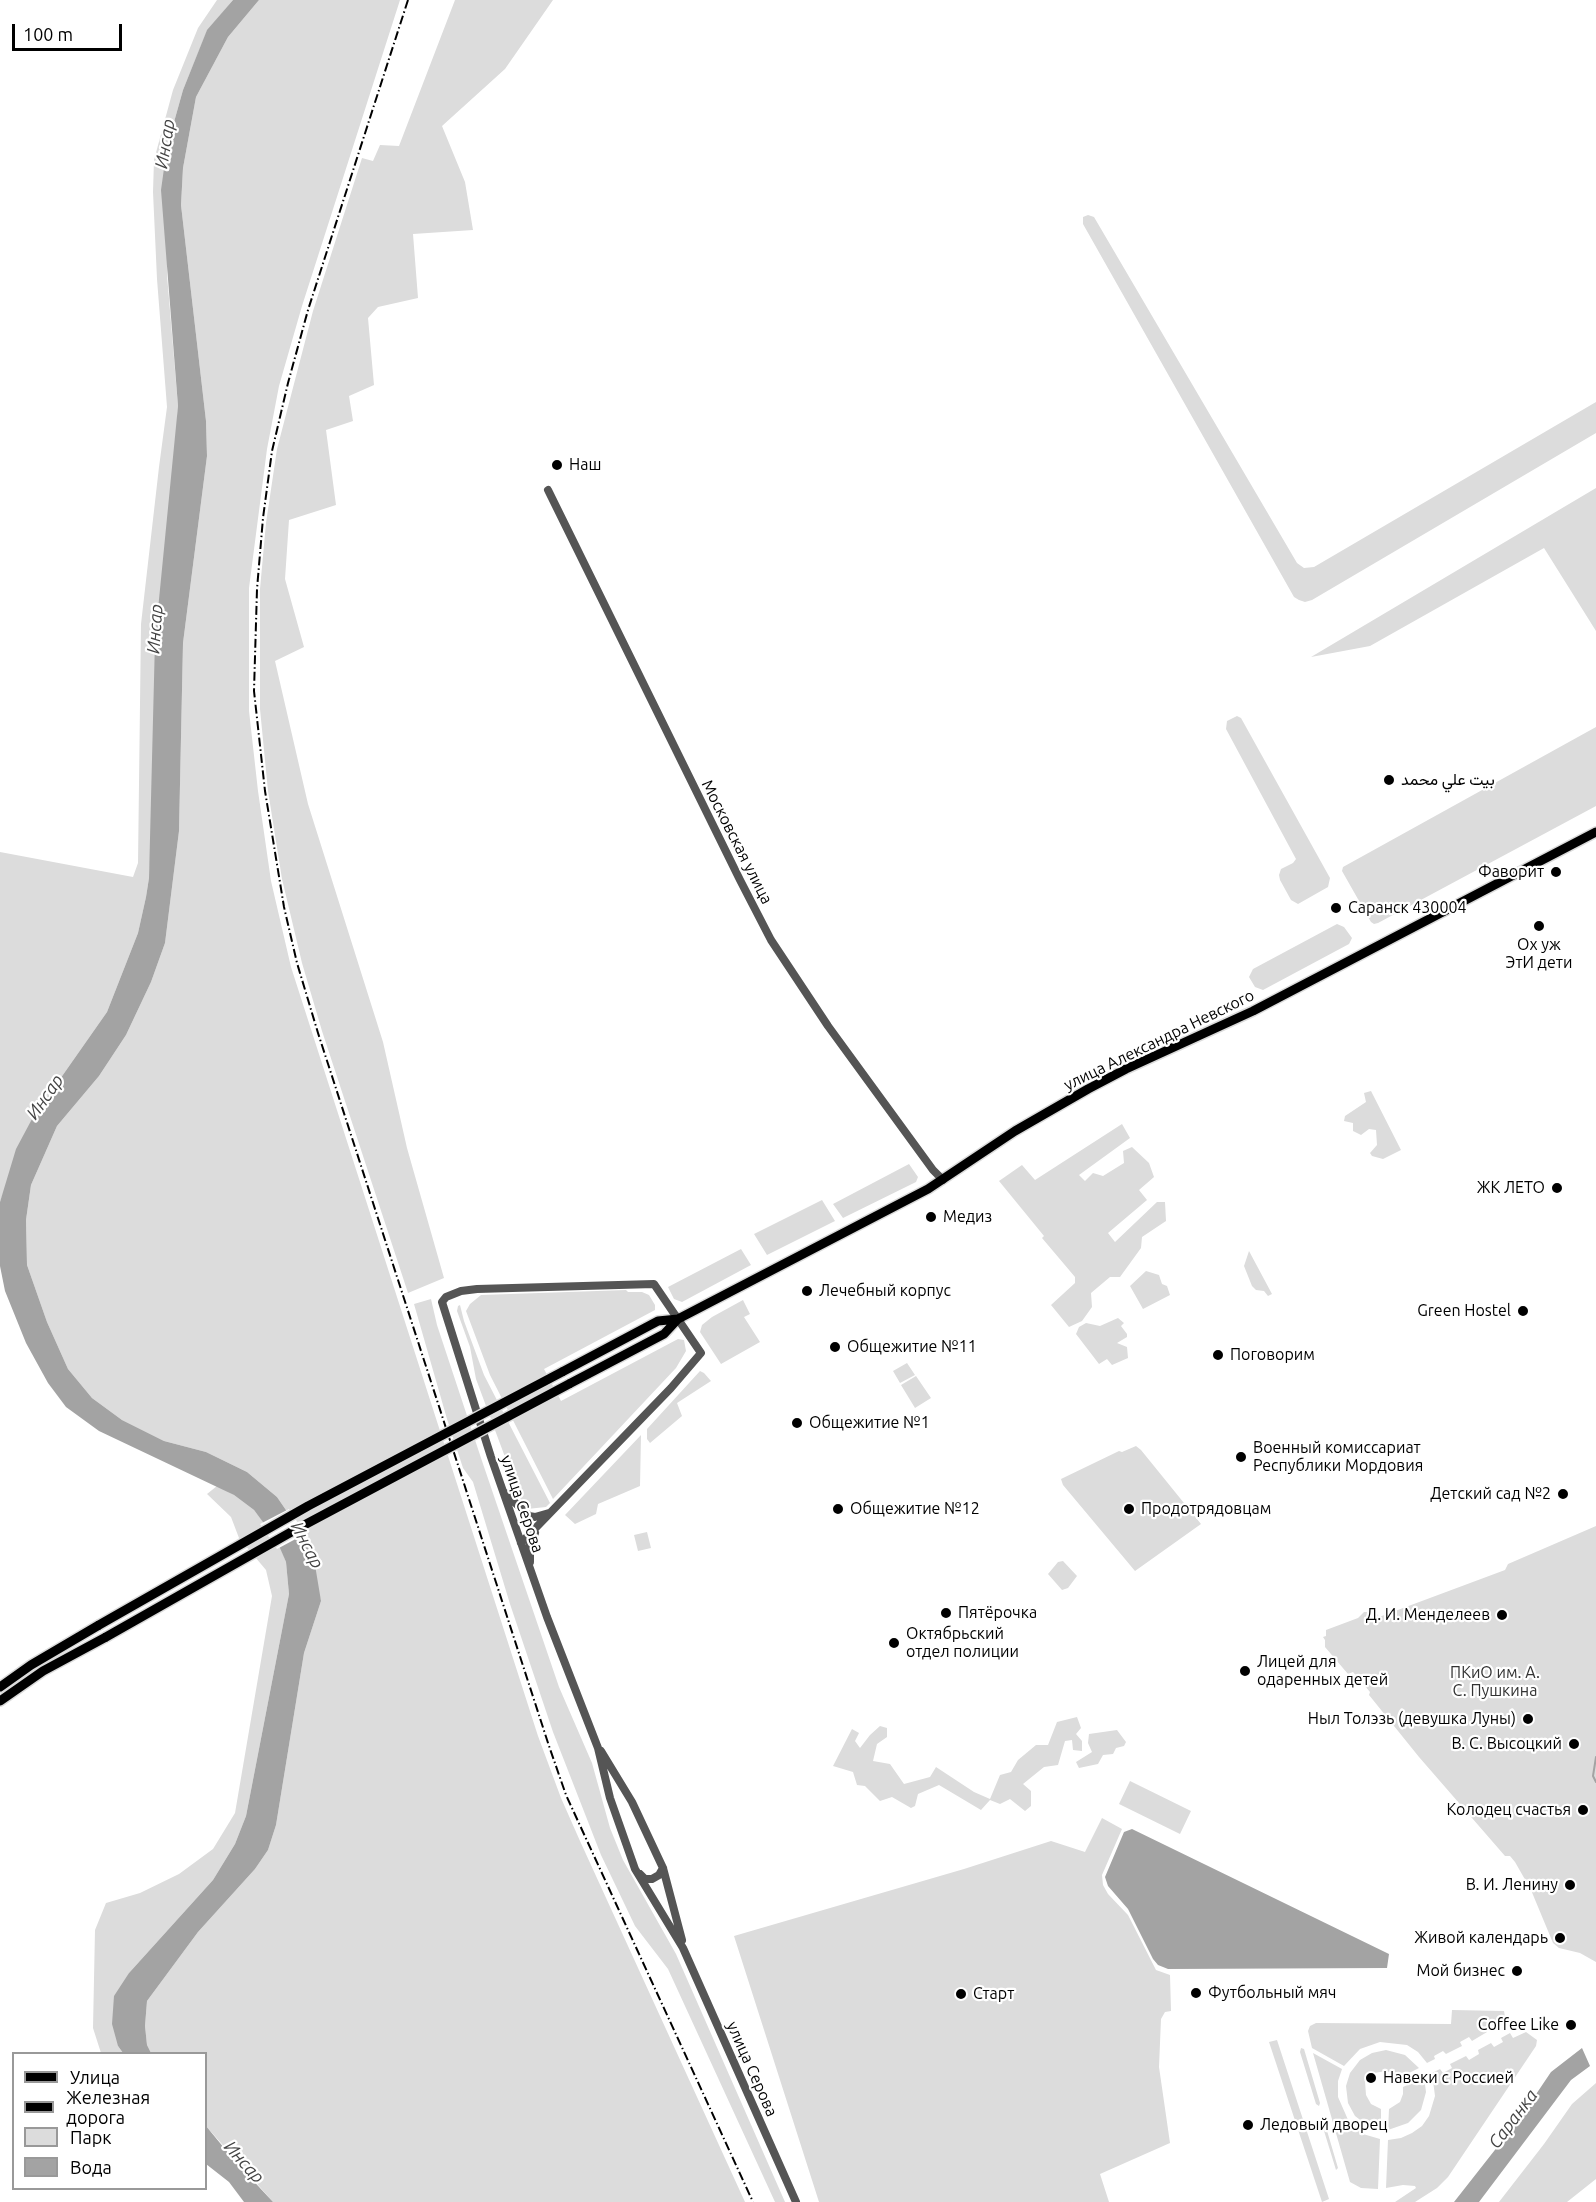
<!DOCTYPE html>
<meta charset="utf-8">
<style>
body{margin:0}
#map{position:relative;width:1596px;height:2202px;overflow:hidden;background:#fff;font-family:Ubuntu,sans-serif}
canvas{display:block}
.legend{position:absolute;left:12px;top:2052px;width:195px;height:138px;box-sizing:border-box;background:#fff;border:2px solid #999;margin:0;padding:8px 10px;list-style:none;font-size:18px;color:#000}
.legend li{display:flex;align-items:center;gap:12px;height:30px}
.legend b{width:30px;border:2px solid #999}
.scale{position:absolute;left:12px;top:24px;width:110px;height:27px;box-sizing:border-box;border:3px solid #000;border-top:0;padding-left:8px;font-size:18px;line-height:21px;white-space:nowrap;color:#000;-webkit-text-stroke:4px #fff;paint-order:stroke}
</style>
<div id="map">
<canvas width="1596" height="2202"></canvas>
<ul class="legend">
<li><b style="height:8px;background:#000"></b>Улица</li>
<li><b style="height:8px;background:#000"></b>Железная дорога</li>
<li><b style="height:16px;background:#dcdcdc"></b>Парк</li>
<li><b style="height:16px;background:#a3a3a3"></b>Вода</li>
</ul>
<div class="scale">100 m</div>
</div>
<script>
const context = document.querySelector('canvas').getContext('2d');
context.lineJoin = 'round';
function fill(path, color) {
  context.fillStyle = color;
  context.fill(path, 'evenodd');
}
function poly(rows) {
  const path = new Path2D();
  for (const r of rows) {
    path.moveTo(r[0], r[1]);
    for (let i = 2; i < r.length; i += 2) path.lineTo(r[i], r[i + 1]);
  }
  return path;
}
function strokePath(path, color, width, dash) {
  context.strokeStyle = color;
  context.lineWidth = width;
  context.lineCap = dash ? 'butt' : 'round';
  context.setLineDash(dash || []);
  context.stroke(path);
}
function write(font, color, halo, rows, align = 'center') {
  context.font = font + ' Ubuntu,Vazirmatn,sans-serif';
  context.lineWidth = 4.5;
  context.setLineDash([]);
  context.textBaseline = 'middle';
  context.strokeStyle = halo;
  context.fillStyle = color;
  for (const [text, x, y, turn = 0] of rows) {
    context.save();
    context.translate(x, y);
    context.rotate((+turn || 0) * Math.PI / 180);
    context.textAlign = isNaN(turn) ? turn : align;
    if (halo) context.strokeText(text, 0, 0);
    context.fillText(text, 0, 0);
    context.restore();
  }
}
fill(poly([
 [217,0,233,0,207,31,183,90,167,147,167,275,178,406,149,878,146,897,138,933,107,1012,32,1119,0,1202,0,852,133,877,138,863,141,624,159,467,167,407,157,279,153,192,154,160,173,90,198,28],
 [259,0,400,0,302,306,279,386,267,449,249,588,249,711,258,791,271,881,291,967,538,1736,561,1798,580,1841,745,2202,273,2202,206,2126,206,2054,151,2053,147,2045,145,2026,147,2001,198,1932,255,1869,268,1850,276,1825,304,1653,321,1601,301,1532,277,1497,247,1472,206,1452,164,1441,122,1420,92,1398,68,1369,47,1322,27,1265,26,1220,31,1185,57,1126,99,1076,126,1035,151,982,165,943,179,831,183,643,207,456,206,421,181,205,183,168,196,97,228,37],
 [455,0,553,0,505,69,442,126,465,182,473,230,413,234,418,298,378,307,368,318,374,385,349,396,353,421,326,430,336,505,289,520,285,579,304,647,275,661,308,804,383,1042,407,1148,444,1278,408,1293,322,1031,302,963,282,879,268,791,260,709,260,589,266,523,277,449,313,311,362,158,373,161,380,145,399,146],
 [1088,215,1094,217,1297,563,1304,568,1314,567,1596,402,1596,433,1312,600,1305,602,1299,600,1294,597,1083,224,1083,217],
 [1596,488,1596,631,1544,548,1370,646,1311,657],
 [1237,716,1241,718,1330,878,1328,887,1298,904,1291,900,1280,880,1279,875,1281,869,1293,863,1296,859,1226,729,1227,721],
 [1596,727,1596,806,1378,923,1374,924,1371,922,1342,871,1343,867],
 [1337,924,1344,927,1352,938,1349,944,1263,990,1255,987,1249,977,1253,969],
 [1371,1091,1401,1150,1383,1159,1372,1156,1370,1153,1377,1145,1376,1130,1369,1129,1361,1135,1353,1131,1353,1123,1344,1121,1345,1116,1366,1102,1364,1093],
 [1122,1124,1130,1138,1079,1175,1085,1181,1093,1173,1103,1176,1124,1163,1123,1151,1132,1147,1149,1163,1154,1177,1139,1190,1147,1200,1108,1233,1115,1242,1157,1202,1165,1202,1166,1221,1142,1237,1141,1248,1120,1277,1110,1277,1091,1293,1092,1307,1082,1321,1069,1327,1051,1305,1075,1283,1075,1277,1042,1238,1044,1236,999,1181,1022,1165,1035,1180],
 [909,1164,918,1177,916,1182,843,1218,833,1204],
 [822,1200,835,1221,767,1255,754,1234],
 [741,1249,751,1265,682,1302,674,1299,668,1287],
 [1249,1251,1272,1294,1268,1296,1264,1291,1256,1290,1252,1286,1244,1266],
 [1146,1271,1159,1275,1162,1284,1167,1286,1170,1295,1143,1309,1130,1286],
 [626,1290,628,1292,642,1292,649,1295,655,1305,655,1310,544,1369,561,1401,678,1339,684,1340,686,1351,676,1368,553,1499,490,1375,466,1311,470,1304,481,1295],
 [431,1299,437,1325,481,1458,559,1687,592,1763,610,1828,623,1860,676,1954,785,2202,775,2202,668,1969,635,1926,601,1855,553,1732,510,1604,473,1482,463,1468,447,1419,414,1304],
 [743,1300,750,1314,744,1317,760,1342,721,1364,700,1332,702,1325,712,1317],
 [460,1305,464,1321,484,1375,550,1503,546,1507,527,1509,521,1500,476,1379,470,1347,457,1311,458,1306],
 [1118,1318,1124,1323,1121,1326,1127,1334,1127,1337,1117,1343,1127,1347,1128,1358,1112,1365,1107,1359,1099,1364,1076,1334,1079,1327,1086,1323,1100,1326],
 [907,1363,915,1375,900,1383,893,1371],
 [700,1371,704,1373,711,1381,677,1403,682,1416,650,1443,647,1439,647,1429],
 [916,1376,931,1398,915,1408,901,1385],
 [641,1435,640,1486,598,1504,596,1514,575,1524,565,1515],
 [1136,1446,1141,1450,1201,1524,1135,1571,1063,1485,1061,1479,1119,1451,1122,1452],
 [217,1486,234,1495,254,1510,278,1541,286,1562,289,1594,246,1816,235,1844,213,1880,129,1973,118,2046,123,2053,101,2053,93,2028,95,1930,106,1903,140,1893,179,1874,213,1849,235,1813,272,1596,266,1570,239,1538,231,1517,207,1494],
 [1596,1526,1596,1962,1580,1953,1559,1948,1553,1943,1531,1890,1515,1862,1510,1856,1505,1856,1419,1757,1369,1695,1370,1692,1353,1672,1348,1674,1325,1647,1325,1640,1323,1637,1326,1636,1326,1630,1358,1618,1364,1612,1376,1612,1379,1617,1505,1570,1508,1564],
 [647,1532,651,1548,638,1551,634,1535],
 [1063,1561,1077,1576,1068,1588,1062,1590,1048,1574,1058,1562],
 [1077,1717,1081,1728,1076,1734,1082,1741,1082,1751,1073,1750,1072,1740,1065,1741,1058,1765,1044,1767,1023,1784,1031,1791,1031,1806,1025,1811,1010,1799,1000,1804,990,1800,981,1810,939,1785,918,1794,915,1806,911,1808,892,1797,880,1801,865,1786,857,1785,853,1772,833,1766,852,1729,859,1733,855,1741,860,1748,870,1735,880,1726,887,1728,887,1737,877,1744,873,1761,890,1764,904,1784,930,1777,936,1767,974,1792,990,1799,1000,1775,1011,1772,1018,1760,1036,1745,1048,1745,1057,1722],
 [1117,1730,1126,1742,1124,1746,1116,1748,1113,1754,1103,1755,1098,1764,1079,1768,1076,1762,1092,1752,1088,1743,1089,1734],
 [1130,1781,1191,1811,1180,1834,1119,1804],
 [1102,1818,1122,1829,1102,1875,1103,1885,1108,1894,1128,1915,1156,1970,1170,1975,1171,2011,1165,2012,1161,2019,1159,2067,1170,2143,1100,2174,1109,2202,819,2202,734,1936,964,1869,1051,1841,1085,1852],
 [1452,2010,1504,2011,1506,2022,1497,2027,1495,2024,1486,2029,1487,2032,1472,2041,1469,2037,1460,2042,1462,2046,1446,2054,1443,2051,1434,2056,1435,2059,1427,2063,1418,2052,1407,2045,1380,2042,1360,2049,1344,2066,1312,2048,1308,2031,1310,2026,1316,2023,1451,2024],
 [1526,2032,1537,2040,1536,2046,1448,2177,1437,2188,1415,2202,1395,2202,1416,2188,1415,2186,1403,2185,1386,2188,1388,2140,1401,2138,1412,2133,1422,2126,1429,2116,1435,2096,1432,2073,1440,2069,1443,2073,1452,2068,1450,2064,1466,2056,1469,2060,1479,2054,1478,2050,1491,2043,1494,2047,1503,2042,1501,2038,1510,2033,1513,2038],
 [1277,2040,1329,2199,1322,2202,1269,2042],
 [1301,2048,1304,2049,1320,2103,1319,2106,1316,2104,1300,2052],
 [1386,2050,1405,2055,1419,2068,1399,2078,1393,2073,1386,2071,1368,2074,1365,2081,1366,2095,1371,2104,1381,2109,1381,2130,1367,2125,1355,2116,1348,2103,1346,2086,1350,2073,1360,2060,1372,2053],
 [1313,2053,1342,2069,1338,2081,1338,2097,1349,2122,1363,2134,1380,2139,1378,2189,1361,2188,1350,2182],
 [1424,2077,1426,2092,1421,2110,1408,2123,1388,2130,1389,2109,1400,2102,1403,2094,1403,2087],
 [1596,2083,1596,2179,1567,2202,1499,2202,1544,2144,1572,2104],
 [1323,2117,1338,2168,1336,2170,1321,2121]
]), '#dcdcdc');
fill(poly([
 [233,0,259,0,228,37,196,97,183,168,181,205,206,421,207,456,183,643,179,831,165,943,151,982,126,1035,99,1076,57,1126,31,1185,26,1220,27,1265,47,1322,68,1369,92,1398,122,1420,164,1441,206,1452,247,1472,277,1497,301,1532,315,1565,321,1601,304,1653,276,1825,268,1850,255,1869,198,1932,147,2001,145,2026,147,2045,151,2053,123,2053,118,2046,112,2024,114,1996,129,1973,213,1880,235,1844,246,1816,289,1594,286,1562,277,1541,254,1510,234,1495,99,1431,66,1407,48,1383,26,1343,5,1291,0,1266,0,1202,16,1149,32,1119,107,1012,138,933,146,897,149,878,155,640,178,406,161,190,167,147,183,90,207,30],
 [1132,1829,1389,1954,1387,1968,1168,1969,1158,1965,1153,1959,1128,1909,1108,1886,1105,1877,1124,1832],
 [1582,2048,1590,2066,1571,2080,1479,2202,1454,2202,1520,2118,1551,2072],
 [206,2126,234,2160,273,2202,244,2202,229,2182,206,2164]
]), '#a3a3a3');
fill(poly([
 [289,1509,305,1534,277,1549,260,1524]
]), '#fff');
strokePath(poly([
 [1596,1757,1593,1776,1596,1782]
]), '#a3a3a3', 2);
const major = poly([
 [562,1372,658,1321,678,1319,928,1189,1015,1131,1088,1089,1126,1069,1253,1011,1596,832],
 [569,1384,664,1334,678,1319],
 [0,1687,31,1665,99,1625],
 [0,1701,43,1671,106,1637]
]);
strokePath(major, '#dbdbdb', 12);
strokePath(poly([
 [548,490,740,880,771,940,828,1026,933,1170,943,1180],
 [505,1493,529,1516,535,1517,549,1513],
 [521,1543,671,1388,701,1353,654,1284,477,1289,461,1291,446,1297,442,1302,491,1457,547,1617,598,1748,610,1798,635,1869,683,1948,796,2202],
 [530,1562,530,1544,535,1533],
 [601,1751,632,1802,663,1868,682,1940],
 [640,1874,645,1879,652,1879,659,1875,663,1868]
]), '#555', 8);
strokePath(major, '#000', 9);
strokePath(poly([
 [408,0,308,310,288,383,272,451,263,518,257,589,254,691,265,791,284,907,297,963,318,1033,549,1746,566,1795,753,2202]
]), '#000', 2, [9, 3, 1.5, 3]);
const majorBridge = poly([
 [99,1625,308,1506,562,1372],
 [106,1637,293,1531,569,1384]
]);
strokePath(majorBridge, '#dbdbdb', 12, []);
strokePath(majorBridge, '#000', 9);
for (const [x, y, r, color] of [
 [557,465,6,"#000"],
 [1389,780,6,"#000"],
 [1556,872,6,"#000"],
 [1336,908,6,"#000"],
 [1539,926,6,"#000"],
 [1557,1188,6,"#000"],
 [931,1217,6,"#000"],
 [807,1291,6,"#000"],
 [1523,1311,6,"#000"],
 [835,1347,6,"#000"],
 [1218,1355,6,"#000"],
 [797,1423,6,"#000"],
 [1241,1457,6,"#000"],
 [1563,1494,6,"#000"],
 [838,1509,6,"#000"],
 [1129,1509,6,"#000"],
 [946,1613,6,"#000"],
 [1502,1615,6,"#000"],
 [894,1643,6,"#000"],
 [1245,1671,6,"#000"],
 [1528,1719,6,"#000"],
 [1574,1744,6,"#000"],
 [1583,1810,6,"#000"],
 [1570,1885,6,"#000"],
 [1560,1938,6,"#000"],
 [1517,1971,6,"#000"],
 [1196,1993,6,"#000"],
 [961,1994,6,"#000"],
 [1571,2025,6,"#000"],
 [1371,2078,6,"#000"],
 [1248,2125,6,"#000"]
]) {
  const dot = new Path2D();
  dot.arc(x, y, r, 0, 2 * Math.PI);
  context.fillStyle = color;
  context.fill(dot);
  strokePath(dot, '#fff', 2);
}
write('16px', '#000', '#fff', [
 ["Наш",569,465],
 ["بيت علي محمد",1401,780],
 ["Фаворит",1544,872,"right"],
 ["Саранск 430004",1348,908],
 ["Ох уж",1539,945,"center"],
 ["ЭтИ дети",1539,963,"center"],
 ["ЖК ЛЕТО",1545,1188,"right"],
 ["Медиз",943,1217],
 ["Лечебный корпус",819,1291],
 ["Green Hostel",1511,1311,"right"],
 ["Общежитие №11",847,1347],
 ["Поговорим",1230,1355],
 ["Общежитие №1",809,1423],
 ["Военный комиссариат",1253,1448],
 ["Республики Мордовия",1253,1466],
 ["Детский сад №2",1551,1494,"right"],
 ["Общежитие №12",850,1509],
 ["Продотрядовцам",1141,1509],
 ["Пятёрочка",958,1613],
 ["Д. И. Менделеев",1490,1615,"right"],
 ["Октябрьский",906,1634],
 ["отдел полиции",906,1652],
 ["Лицей для",1257,1662],
 ["одаренных детей",1257,1680],
 ["Ныл Толэзь (девушка Луны)",1516,1719,"right"],
 ["В. С. Высоцкий",1562,1744,"right"],
 ["Колодец счастья",1571,1810,"right"],
 ["В. И. Ленину",1558,1885,"right"],
 ["Живой календарь",1548,1938,"right"],
 ["Мой бизнес",1505,1971,"right"],
 ["Футбольный мяч",1208,1993],
 ["Старт",973,1994],
 ["Coffee Like",1559,2025,"right"],
 ["Навеки с Россией",1383,2078],
 ["Ледовый дворец",1260,2125]
], 'left');
write('16px', '#000', '#fff', [
 ["Московская улица",737,842,63],
 ["улица Александра Невского",1159,1040,-26],
 ["улица Серова",522,1504,71],
 ["улица Серова",752,2069,66]
]);
write('16px', '#333', '#fff', [
 ["ПКиО им. А.",1495,1673],
 ["С. Пушкина",1495,1691]
]);
write('italic 18px', '#444', '#fff', [
 ["Инсар",165,144,-81],
 ["Инсар",155,629,-86],
 ["Инсар",45,1097,-55],
 ["Инсар",307,1545,63],
 ["Саранка",1513,2119,-53],
 ["Инсар",244,2162,48]
]);
</script>
